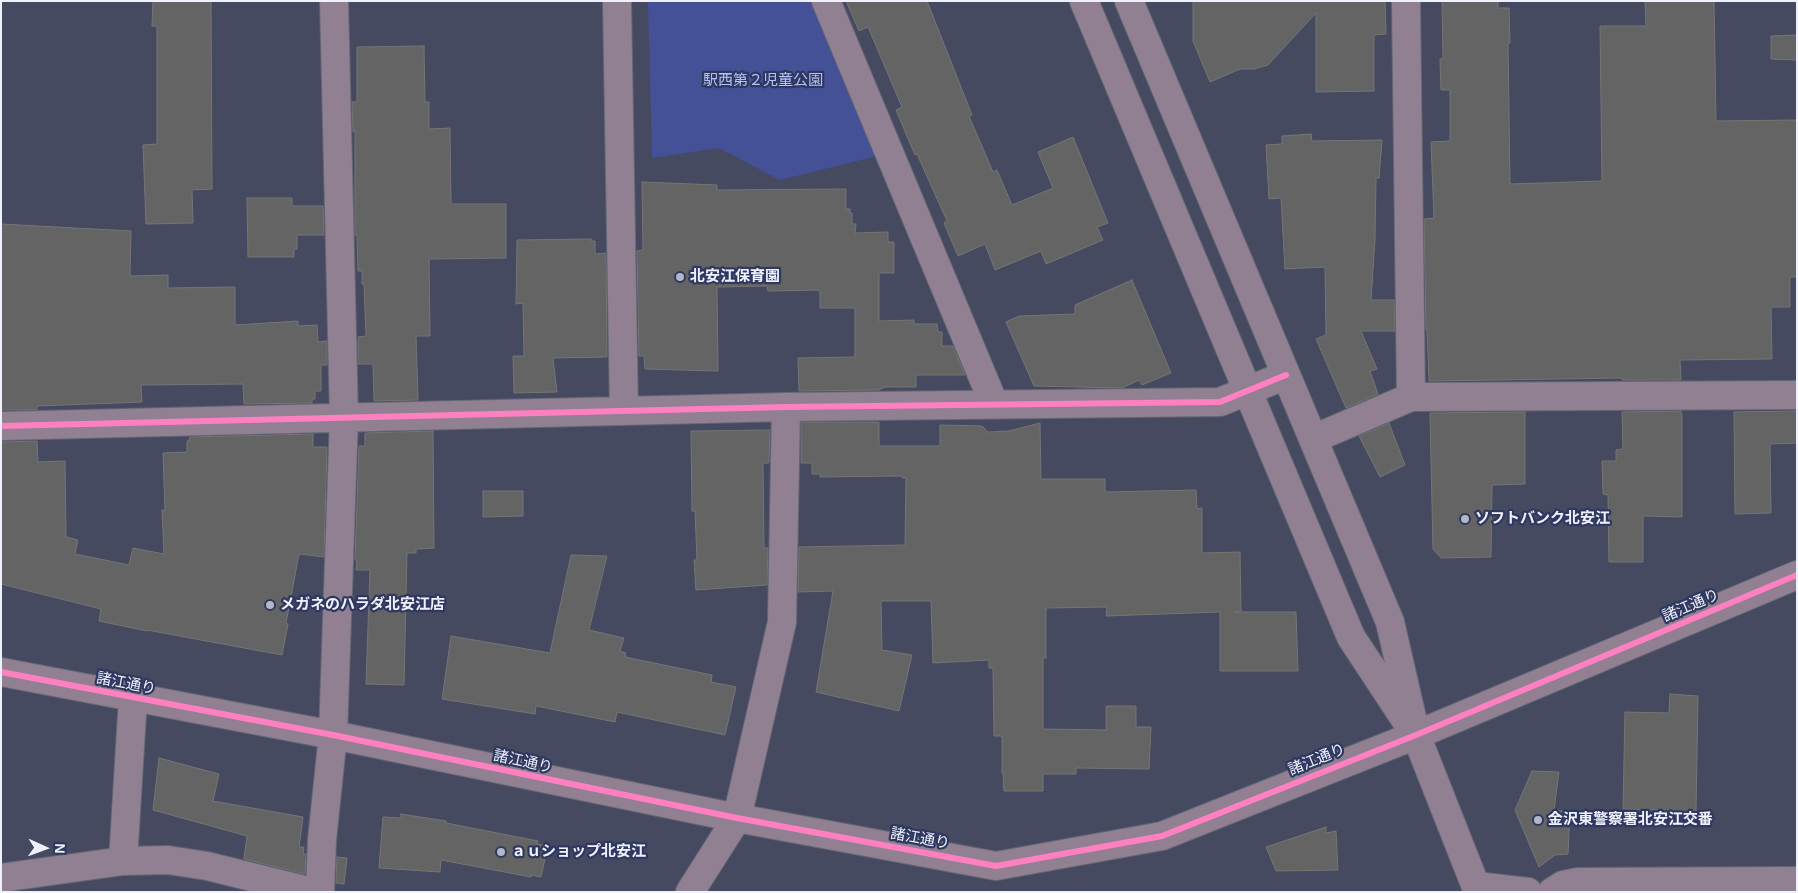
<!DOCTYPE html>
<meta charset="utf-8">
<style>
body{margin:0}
#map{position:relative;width:1798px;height:893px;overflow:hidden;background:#454a60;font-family:Helvetica,sans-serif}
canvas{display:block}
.frame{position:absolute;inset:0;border:2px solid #eff2fc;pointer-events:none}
.north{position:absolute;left:20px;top:823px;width:50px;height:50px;-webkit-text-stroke:4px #2f3860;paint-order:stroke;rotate:92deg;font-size:14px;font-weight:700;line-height:20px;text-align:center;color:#eff2fc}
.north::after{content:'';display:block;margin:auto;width:18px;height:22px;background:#eff2fc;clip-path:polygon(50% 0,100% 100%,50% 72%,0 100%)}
</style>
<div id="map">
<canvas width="1798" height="893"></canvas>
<div class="frame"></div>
<div class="north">N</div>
</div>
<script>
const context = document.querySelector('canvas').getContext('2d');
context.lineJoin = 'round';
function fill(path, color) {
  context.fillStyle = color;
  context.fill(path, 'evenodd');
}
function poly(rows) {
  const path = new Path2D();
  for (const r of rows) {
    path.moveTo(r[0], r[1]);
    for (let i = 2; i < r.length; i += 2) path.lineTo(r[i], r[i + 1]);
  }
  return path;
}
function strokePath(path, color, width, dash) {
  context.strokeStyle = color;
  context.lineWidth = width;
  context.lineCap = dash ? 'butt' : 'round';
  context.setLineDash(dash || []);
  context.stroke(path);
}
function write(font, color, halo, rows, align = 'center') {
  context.font = font + ' Helvetica,"Noto Sans JP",sans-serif';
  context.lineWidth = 4.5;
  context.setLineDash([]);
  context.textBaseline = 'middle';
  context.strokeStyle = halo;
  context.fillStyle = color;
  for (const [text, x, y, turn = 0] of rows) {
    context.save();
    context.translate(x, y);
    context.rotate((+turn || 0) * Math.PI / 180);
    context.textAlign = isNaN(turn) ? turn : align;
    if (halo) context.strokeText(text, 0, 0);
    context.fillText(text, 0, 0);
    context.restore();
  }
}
fill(poly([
 [648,1,815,1,881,155,780,180,719,148,652,158]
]), '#445197');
const building = poly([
 [153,1,211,1,212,189,192,190,193,223,146,224,143,145,157,144,157,26,152,26,153,1],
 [846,1,927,1,972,115,969,116,993,172,997,170,1012,205,1053,188,1038,152,1073,137,1108,223,1097,227,1103,240,1046,264,1041,251,995,270,985,244,958,256,944,223,947,221,917,154,915,155,896,110,902,107,868,27,859,31,846,1],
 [1193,1,1385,1,1386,34,1374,35,1374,91,1316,92,1316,13,1268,65,1254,69,1240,69,1210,82,1193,41,1193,1],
 [1442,1,1498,1,1498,8,1509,8,1510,43,1508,43,1510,184,1602,181,1600,26,1646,26,1645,1,1714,1,1716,121,1797,120,1797,277,1790,277,1790,307,1771,307,1772,359,1680,360,1681,380,1622,380,1622,378,1429,381,1427,330,1426,330,1424,219,1434,218,1431,142,1450,141,1450,90,1441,90,1440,59,1443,59,1442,1],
 [1797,35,1797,60,1771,59,1771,36,1797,35],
 [424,46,425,102,429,102,429,129,450,128,451,204,506,204,506,258,429,259,430,336,416,336,418,400,374,401,373,364,358,364,358,337,366,336,364,284,362,284,362,271,358,271,357,235,355,235,355,131,353,132,352,102,357,102,357,47,424,46],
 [1311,134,1312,141,1382,140,1379,178,1376,178,1375,239,1371,300,1394,300,1395,331,1361,331,1377,369,1370,371,1378,394,1346,408,1316,339,1326,335,1325,267,1285,269,1281,198,1269,199,1266,145,1282,144,1282,136,1311,134],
 [642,182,717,185,717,190,846,189,846,209,850,209,850,213,852,213,852,224,856,224,855,233,888,232,888,242,894,242,894,273,879,273,879,321,914,320,914,324,937,324,938,332,942,332,942,346,953,346,965,375,916,375,916,387,886,387,880,389,880,390,799,391,798,358,855,357,855,308,820,308,820,290,768,291,767,286,717,287,718,371,645,369,644,356,639,356,637,251,643,250,642,182],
 [247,198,292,198,292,206,323,206,324,235,297,235,297,249,294,249,294,257,248,257,247,198],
 [1,224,131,231,130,276,168,275,168,288,235,287,235,325,298,321,298,326,317,325,318,342,327,341,327,365,321,365,321,391,315,391,315,399,312,399,312,403,244,404,243,384,141,385,142,402,37,406,37,410,1,410,1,224],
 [591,239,591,241,595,241,595,254,606,253,607,357,553,358,557,392,514,393,513,356,524,356,523,303,516,304,517,240,591,239],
 [1132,280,1171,373,1142,385,1139,380,1122,388,1034,386,1006,322,1019,316,1075,314,1075,305,1132,280],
 [1681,411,1681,414,1682,414,1682,517,1643,516,1643,562,1609,562,1608,495,1603,494,1602,461,1616,461,1616,450,1623,449,1622,412,1681,411],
 [1797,411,1797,443,1770,444,1771,513,1735,514,1734,412,1797,411],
 [1525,412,1525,484,1492,485,1491,557,1441,558,1433,549,1430,413,1525,412],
 [801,422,879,422,879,446,940,446,940,425,982,426,988,432,1009,431,1040,423,1041,479,1105,479,1105,492,1196,490,1197,509,1202,508,1202,553,1240,552,1241,611,1234,612,1296,612,1298,671,1220,671,1220,612,1106,616,1107,607,1046,608,1046,658,1043,658,1043,729,1106,730,1106,706,1136,706,1136,727,1151,727,1149,769,1076,768,1076,774,1043,774,1043,791,1004,791,1003,773,1002,773,1002,736,994,736,993,668,989,668,989,660,933,663,931,601,881,601,882,650,912,655,899,711,816,692,833,591,798,592,799,547,905,545,906,478,902,478,902,476,820,477,820,474,812,474,812,463,801,463,801,422],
 [1389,423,1405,465,1380,477,1359,436,1389,423],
 [770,430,769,463,763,463,764,548,768,548,767,585,696,590,694,560,697,560,695,511,692,511,691,431,770,430],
 [433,431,434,548,416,549,416,553,407,553,404,685,366,684,370,570,356,570,357,560,355,560,359,446,365,446,365,433,433,431],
 [313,434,313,447,327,447,324,557,299,554,286,623,288,624,282,655,147,630,147,631,99,621,101,609,1,584,1,442,37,441,38,462,65,461,66,537,78,540,75,554,129,565,133,548,164,554,162,510,165,511,163,453,187,452,187,441,189,441,190,437,313,434],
 [483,491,523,491,523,516,483,517,483,491],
 [571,555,607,556,589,630,624,638,620,651,626,653,625,657,712,675,711,682,736,687,725,735,617,712,615,722,536,706,535,714,442,699,451,636,550,653,571,555],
 [1670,694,1698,696,1696,811,1623,809,1625,712,1669,713,1670,694],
 [159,758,219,774,213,801,303,817,299,847,304,847,303,854,306,854,305,874,244,859,247,836,153,810,159,758],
 [1532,771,1559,772,1554,810,1570,812,1568,854,1555,855,1539,867,1515,810,1532,771],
 [401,814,446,821,446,823,538,841,537,844,548,846,541,877,531,875,531,877,441,860,440,872,379,868,383,817,401,818,401,814],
 [1326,827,1326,833,1336,831,1338,870,1276,871,1266,847,1326,827],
 [337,857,347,858,344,884,336,883,337,857]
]);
fill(building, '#646464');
strokePath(building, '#767575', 1);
const minor = poly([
 [617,1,624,411],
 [826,1,994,404],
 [1084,1,1351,637,1405,719],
 [1129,1,1390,622,1416,735,1478,892],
 [1406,1,1411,397],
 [1,426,786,407,1220,402,1286,375],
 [1313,439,1411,397,1797,395],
 [1,672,333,735,737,818,996,866,1162,836,1416,735,1797,575],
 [123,861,133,698],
 [1,878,123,861,168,860,207,866,313,892],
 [1476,886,1528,892],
 [320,892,322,840,333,735,344,417,334,1],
 [690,892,737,818,782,622,786,407],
 [1552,892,1563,885,1578,882,1797,881]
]);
strokePath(minor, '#636776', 30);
strokePath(minor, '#918091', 28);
strokePath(poly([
 [1,426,786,407,1220,402,1286,375],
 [1,672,333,735,737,818,996,866,1162,836,1416,735,1797,575]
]), '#ff80c0', 6);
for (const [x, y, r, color] of [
 [680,277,5,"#b4b7c5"],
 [1465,519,5,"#b4b7c5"],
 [270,605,5,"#b4b7c5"],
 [1538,820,5,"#b4b7c5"],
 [501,852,5,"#b4b7c5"]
]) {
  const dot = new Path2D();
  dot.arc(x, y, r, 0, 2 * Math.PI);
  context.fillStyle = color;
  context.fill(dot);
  strokePath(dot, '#2f3860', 2);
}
write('15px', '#b4c2f7', '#2f3860', [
 ["駅西第２児童公園",763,81]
]);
write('bold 15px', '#eff2fc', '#2f3860', [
 ["北安江保育園",690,277],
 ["ソフトバンク北安江",1475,519],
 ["メガネのハラダ北安江店",280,605],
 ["金沢東警察署北安江交番",1548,820],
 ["ａｕショップ北安江",511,852]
], 'left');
write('15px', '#eff2fc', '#2f3860', [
 ["諸江通り",1691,606,-23],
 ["諸江通り",126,684,11],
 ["諸江通り",1317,760,-22],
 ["諸江通り",523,762,12],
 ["諸江通り",920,839,10]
]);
</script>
